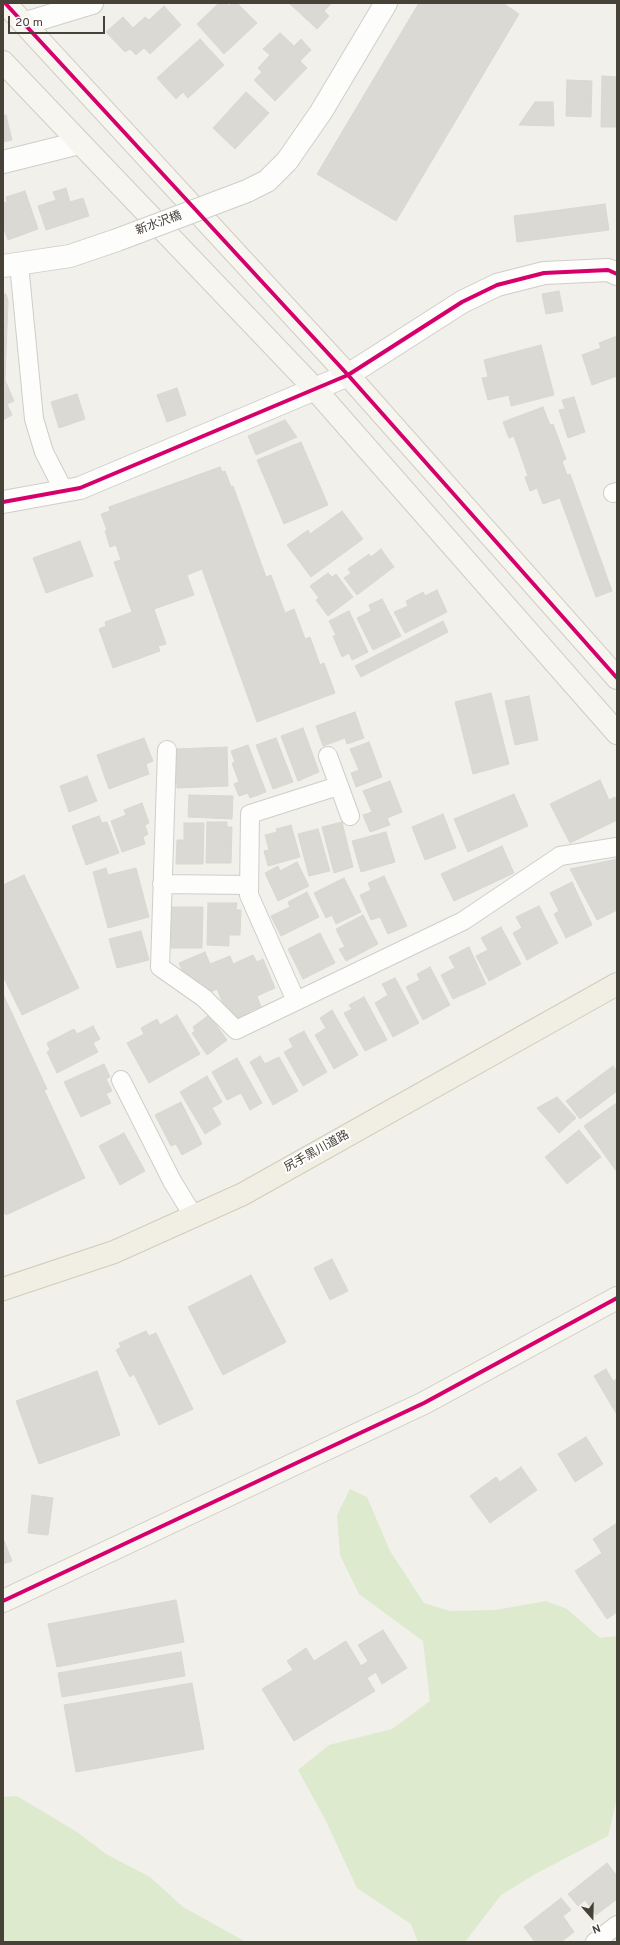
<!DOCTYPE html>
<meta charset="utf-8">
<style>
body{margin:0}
#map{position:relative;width:620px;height:1945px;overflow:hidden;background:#f1f0eb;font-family:Overpass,sans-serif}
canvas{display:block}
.frame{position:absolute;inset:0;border:4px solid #474238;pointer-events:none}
.north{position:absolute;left:572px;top:1897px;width:40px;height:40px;-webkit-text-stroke:3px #fff;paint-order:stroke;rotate:160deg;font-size:11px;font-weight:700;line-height:16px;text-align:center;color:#474238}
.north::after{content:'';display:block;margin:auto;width:14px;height:18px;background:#474238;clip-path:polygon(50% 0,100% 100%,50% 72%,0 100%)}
.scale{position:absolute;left:8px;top:16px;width:97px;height:18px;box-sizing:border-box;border:2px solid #474238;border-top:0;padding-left:5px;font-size:12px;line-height:14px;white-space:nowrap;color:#474238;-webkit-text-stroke:3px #fff;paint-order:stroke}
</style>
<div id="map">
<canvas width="620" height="1945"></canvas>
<div class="frame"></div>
<div class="north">N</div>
<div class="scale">20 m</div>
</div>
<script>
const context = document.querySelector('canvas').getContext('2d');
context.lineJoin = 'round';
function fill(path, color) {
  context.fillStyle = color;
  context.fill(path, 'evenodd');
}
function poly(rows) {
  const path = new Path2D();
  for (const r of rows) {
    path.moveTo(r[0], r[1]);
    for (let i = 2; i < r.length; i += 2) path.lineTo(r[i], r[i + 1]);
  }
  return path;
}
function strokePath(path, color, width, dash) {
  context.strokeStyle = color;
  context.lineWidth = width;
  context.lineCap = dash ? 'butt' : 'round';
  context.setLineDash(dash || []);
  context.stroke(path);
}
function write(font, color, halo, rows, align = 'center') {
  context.font = font + ' Overpass,"Noto Sans JP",sans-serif';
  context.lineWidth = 4;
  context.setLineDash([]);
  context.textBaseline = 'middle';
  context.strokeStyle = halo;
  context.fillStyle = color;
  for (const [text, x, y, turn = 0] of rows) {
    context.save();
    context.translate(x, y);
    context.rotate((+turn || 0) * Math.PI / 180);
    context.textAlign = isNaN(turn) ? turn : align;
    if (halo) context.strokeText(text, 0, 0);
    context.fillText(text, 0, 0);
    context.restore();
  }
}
fill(poly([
 [350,1489,367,1497,390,1551,424,1603,450,1611,496,1610,546,1601,567,1609,600,1638,617,1636,617,1797,608,1836,537,1873,501,1895,465,1942,418,1942,411,1924,357,1888,325,1819,298,1770,329,1745,392,1729,430,1701,423,1641,359,1594,340,1555,337,1515],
 [17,1796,77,1832,106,1854,150,1877,183,1907,246,1942,3,1942,3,1797]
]), '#ddeacd');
const building = poly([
 [219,3,227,3,229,6,232,3,237,3,257,23,224,54,197,24,219,3],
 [289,3,332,3,324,11,329,16,317,29,289,3],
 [419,3,503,3,519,14,396,221,317,174,419,3],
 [164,6,181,25,150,54,144,48,136,55,130,49,125,52,106,32,123,17,133,28,145,17,149,20,164,6],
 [280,33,294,46,301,39,311,50,300,61,307,68,275,101,254,80,262,72,258,68,270,55,263,49,280,33],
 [200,39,224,65,188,98,183,92,176,99,157,78,200,39],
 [602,76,617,77,617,127,601,127,602,76],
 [567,80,592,81,591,117,566,116,567,80],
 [246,92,269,113,235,149,213,128,246,92],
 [535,102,553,102,554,126,519,125,535,102],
 [6,115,12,140,3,142,3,116,6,115],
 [66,188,70,202,83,198,89,216,46,230,38,206,56,200,53,192,66,188],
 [25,191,38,229,8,240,3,226,3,203,7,202,6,197,25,191],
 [605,204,609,230,517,242,514,216,605,204],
 [559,291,563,311,546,314,542,294,559,291],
 [3,294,6,294,8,301,5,380,14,401,7,404,12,415,3,420,3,294],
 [617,336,617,376,592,385,582,355,601,348,599,343,617,336],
 [541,345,554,395,511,406,509,395,488,400,482,378,488,377,484,360,541,345],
 [177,388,186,415,167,422,157,395,177,388],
 [77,394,85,419,59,428,51,402,77,394],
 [574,397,585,432,568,438,559,410,565,409,562,400,574,397],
 [543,407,550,425,553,424,566,459,562,461,567,475,570,474,612,591,596,597,560,498,543,504,537,488,530,491,525,477,528,476,514,436,509,438,503,422,543,407],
 [285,420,297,437,256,455,248,436,285,420],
 [301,442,328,505,284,524,257,460,301,442],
 [220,467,222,472,225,471,231,487,233,486,266,577,271,575,285,613,294,609,305,639,310,637,320,665,324,663,335,693,257,722,202,569,187,575,194,595,154,609,166,644,158,646,160,651,113,668,99,629,106,626,105,622,132,612,114,562,121,560,116,545,110,547,105,531,107,530,101,514,110,511,109,507,220,467],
 [342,511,363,539,311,577,287,545,308,530,310,534,342,511],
 [80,541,93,576,46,593,33,558,80,541],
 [381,549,394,567,357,595,344,578,351,573,348,569,369,554,371,557,381,549],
 [328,573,332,577,336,574,353,597,328,616,316,600,319,598,310,586,328,573],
 [437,590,447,612,405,633,394,612,408,606,406,601,423,592,425,596,437,590],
 [382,599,401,636,373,650,357,618,371,611,369,605,382,599],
 [349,611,368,652,352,660,349,653,342,657,333,636,336,635,329,621,349,611],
 [443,621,448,632,361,677,355,666,443,621],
 [491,693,509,764,473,774,455,702,491,693],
 [529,696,538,740,515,745,505,701,529,696],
 [355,712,364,738,347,744,345,738,323,746,316,726,355,712],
 [303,728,319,772,298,781,281,736,303,728],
 [144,738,153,761,146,764,149,774,109,789,97,755,144,738],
 [276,738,293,782,273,789,256,745,276,738],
 [369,742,382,777,356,787,351,773,359,770,350,749,369,742],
 [248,745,266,792,250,798,248,793,239,796,234,784,239,782,232,763,235,762,231,751,248,745],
 [227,747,228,786,177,788,175,749,227,747],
 [87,776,97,801,69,812,60,786,87,776],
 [600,780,609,800,615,797,617,801,617,820,570,843,550,804,600,780],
 [390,781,402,812,387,818,390,825,370,832,363,815,372,812,363,791,390,781],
 [514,794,528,826,468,852,454,819,514,794],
 [189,795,233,796,232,819,188,817,189,795],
 [142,803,149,823,145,825,148,834,143,837,145,844,122,852,111,821,126,815,124,810,142,803],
 [443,814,456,848,425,860,412,827,443,814],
 [99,816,102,823,107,822,119,853,86,865,72,826,99,816],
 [207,822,227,822,227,827,232,827,231,863,206,863,207,822],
 [342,822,353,867,334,873,322,827,342,822],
 [184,823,204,823,203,864,176,864,177,840,184,840,184,823],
 [291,825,300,857,268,866,264,851,269,850,265,835,277,832,276,829,291,825],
 [318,829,330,871,309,876,298,834,318,829],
 [386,832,395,862,361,872,352,841,386,832],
 [502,846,514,873,454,901,441,874,502,846],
 [617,859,617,910,597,920,570,869,617,859],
 [297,862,309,886,278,901,265,873,278,866,280,871,297,862],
 [106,868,108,875,136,868,149,917,108,928,93,872,106,868],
 [24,875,79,988,22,1015,3,976,3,885,24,875],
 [384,876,407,926,388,934,380,917,371,920,360,895,371,890,368,883,384,876],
 [344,878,361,912,336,924,332,915,326,918,314,893,344,878],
 [572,882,592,925,566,938,554,914,559,911,550,893,572,882],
 [307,892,319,917,281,936,271,916,290,907,288,902,307,892],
 [208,903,237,903,236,910,241,910,240,935,229,935,229,946,207,945,208,903],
 [539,906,558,943,527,960,513,933,522,928,516,917,539,906],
 [171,907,203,907,202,948,171,948,171,907],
 [363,915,378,944,346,961,339,949,345,947,336,929,363,915],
 [501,927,521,964,489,981,476,956,488,950,481,938,501,927],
 [141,931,149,960,117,968,109,939,141,931],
 [320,933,335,963,303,979,288,949,320,933],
 [469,947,486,984,453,999,441,975,455,968,449,957,469,947],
 [205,952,210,964,230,956,233,964,253,955,257,962,263,959,275,988,257,996,261,1007,250,1011,252,1016,236,1023,231,1011,227,1013,217,989,208,993,185,977,179,963,205,952],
 [430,967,450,1005,423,1020,406,987,420,980,417,974,430,967],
 [395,978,419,1023,393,1037,375,1003,388,995,382,984,395,978],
 [3,994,47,1089,44,1090,85,1178,6,1215,3,1210,3,994],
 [364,997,387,1040,365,1051,344,1013,352,1009,349,1005,364,997],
 [332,1010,358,1055,334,1069,315,1035,326,1028,320,1018,332,1010],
 [177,1015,200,1054,149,1083,127,1043,144,1034,141,1028,157,1019,160,1025,177,1015],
 [209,1015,227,1040,207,1055,192,1033,195,1031,193,1027,209,1015],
 [93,1026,100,1039,93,1043,98,1052,57,1073,47,1052,50,1050,47,1043,74,1029,77,1034,93,1026],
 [304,1031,327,1072,303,1086,284,1052,293,1047,289,1039,304,1031],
 [260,1056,265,1064,279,1057,298,1091,273,1105,250,1062,260,1056],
 [237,1058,262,1103,250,1110,241,1093,227,1100,212,1072,237,1058],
 [104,1064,110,1077,106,1079,112,1091,106,1094,111,1103,81,1117,64,1082,104,1064],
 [613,1066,617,1072,617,1091,580,1119,566,1101,613,1066],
 [207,1076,222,1102,212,1108,221,1124,205,1134,180,1092,207,1076],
 [557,1097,576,1118,559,1133,537,1108,557,1097],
 [181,1102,202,1144,182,1155,176,1144,171,1146,155,1115,181,1102],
 [615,1104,617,1106,617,1172,584,1126,615,1104],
 [579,1130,601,1157,567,1184,545,1157,579,1130],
 [124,1133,145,1171,120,1185,99,1146,124,1133],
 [332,1259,348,1291,330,1300,314,1268,332,1259],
 [251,1275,286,1342,223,1375,188,1307,251,1275],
 [146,1331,149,1336,156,1333,193,1409,159,1425,134,1374,130,1377,116,1350,121,1347,119,1343,146,1331],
 [606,1369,613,1381,617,1379,616,1413,594,1376,606,1369],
 [97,1371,120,1435,39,1464,16,1401,97,1371],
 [586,1437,603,1464,575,1482,558,1454,586,1437],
 [521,1467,537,1490,490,1523,470,1496,496,1477,500,1482,521,1467],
 [32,1495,53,1498,48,1535,28,1533,32,1495],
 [617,1523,617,1612,607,1619,575,1571,602,1553,593,1539,617,1523],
 [3,1538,12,1561,3,1564,3,1538],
 [176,1600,184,1642,57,1667,48,1624,176,1600],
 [383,1630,407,1668,382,1684,376,1672,367,1678,375,1691,294,1741,262,1689,293,1670,287,1661,306,1648,314,1661,346,1641,361,1666,368,1661,358,1645,383,1630],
 [181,1652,185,1676,62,1697,58,1673,181,1652],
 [192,1683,204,1749,76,1772,64,1705,192,1683],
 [607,1863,617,1876,617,1899,596,1915,585,1900,578,1906,568,1894,607,1863],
 [561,1898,571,1910,563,1916,574,1932,561,1942,535,1942,524,1927,561,1898]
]);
fill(building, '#dbd9d4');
strokePath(building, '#d9d7d1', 1);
const lane = poly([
 [19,264,34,419,44,452,64,491],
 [613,493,617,492],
 [167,750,160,967,204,998,236,1030,463,921,560,856,617,847],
 [328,756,350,816],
 [162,884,249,885],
 [296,1001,249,895,250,814,338,786],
 [121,1080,172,1181,194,1217],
 [595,1942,617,1925]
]);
const street = poly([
 [26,23,92,3],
 [3,162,79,143],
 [247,191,267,181,287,161,321,112,386,3],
 [3,266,70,256,117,240],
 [3,502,80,488,348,375,462,302,497,285,544,273,608,270,617,274]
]);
const secondary = poly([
 [5,3,348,375,617,678],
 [3,62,314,388,617,733],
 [3,1601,424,1403,617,1298]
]);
const primary = poly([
 [3,1289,114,1252,243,1194,617,984]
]);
strokePath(lane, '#cfcec9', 20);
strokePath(street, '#cfcec9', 24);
strokePath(secondary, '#d0cdc2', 24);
strokePath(primary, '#d2ccba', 24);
strokePath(lane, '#fdfdfc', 18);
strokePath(street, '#fdfdfc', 22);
strokePath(secondary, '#f7f5ef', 22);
strokePath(primary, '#f1eee4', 22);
const streetBridge = poly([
 [117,240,247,191]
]);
strokePath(streetBridge, '#cfcec9', 24, []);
strokePath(streetBridge, '#fdfdfc', 22);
strokePath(poly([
 [5,3,348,375,617,678],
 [3,502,80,488,348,375,462,302,497,285,544,273,608,270,617,274],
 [3,1601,424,1403,617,1298]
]), '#d6006c', 4);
write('12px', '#474238', '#fff', [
 ["新水沢橋",159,224,-20],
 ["尻手黒川道路",317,1152,-29]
]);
</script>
